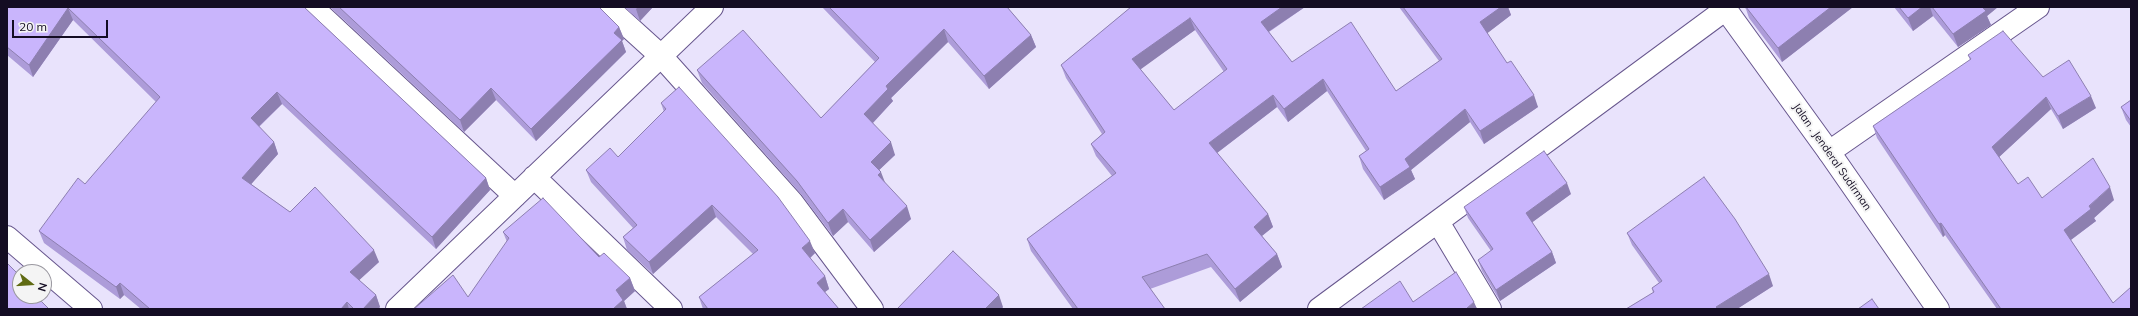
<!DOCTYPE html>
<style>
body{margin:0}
#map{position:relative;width:2138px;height:316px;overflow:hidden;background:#e9e3fc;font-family:Mulish,sans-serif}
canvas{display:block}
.frame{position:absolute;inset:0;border:8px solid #140d23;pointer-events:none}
.north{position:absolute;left:12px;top:264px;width:40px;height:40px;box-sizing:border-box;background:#f4f4f4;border:1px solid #9a98a0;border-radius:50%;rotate:107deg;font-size:11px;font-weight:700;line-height:16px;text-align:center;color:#140d23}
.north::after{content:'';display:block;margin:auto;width:14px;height:18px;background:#606b13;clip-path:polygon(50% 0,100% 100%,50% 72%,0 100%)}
.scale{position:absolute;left:12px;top:20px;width:96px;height:18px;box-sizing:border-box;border:2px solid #140d23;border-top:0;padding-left:5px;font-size:12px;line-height:14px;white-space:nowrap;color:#140d23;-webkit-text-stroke:3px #f4f4f4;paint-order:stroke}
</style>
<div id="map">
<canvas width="2138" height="316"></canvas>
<div class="frame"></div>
<div class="north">N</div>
<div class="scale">20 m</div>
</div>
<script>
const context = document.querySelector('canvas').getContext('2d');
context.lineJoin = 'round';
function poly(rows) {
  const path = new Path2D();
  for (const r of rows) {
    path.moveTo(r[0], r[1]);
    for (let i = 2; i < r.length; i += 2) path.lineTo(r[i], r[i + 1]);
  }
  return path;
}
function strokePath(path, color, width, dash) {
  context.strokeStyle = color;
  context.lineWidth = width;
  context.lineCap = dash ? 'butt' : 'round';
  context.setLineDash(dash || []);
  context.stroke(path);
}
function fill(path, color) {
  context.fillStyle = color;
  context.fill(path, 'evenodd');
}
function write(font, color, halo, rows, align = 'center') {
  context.font = font + ' Mulish,sans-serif';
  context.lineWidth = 4;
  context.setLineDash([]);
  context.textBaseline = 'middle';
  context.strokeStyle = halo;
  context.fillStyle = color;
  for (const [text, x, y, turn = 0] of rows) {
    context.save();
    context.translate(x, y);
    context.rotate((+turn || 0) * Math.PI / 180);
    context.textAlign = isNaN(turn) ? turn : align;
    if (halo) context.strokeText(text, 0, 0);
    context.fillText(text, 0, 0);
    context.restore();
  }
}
const street = poly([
 [312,7,515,196],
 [607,7,661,56,792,202,872,309],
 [1829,152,2038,7],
 [534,177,671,309],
 [1438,222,1490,309],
 [7,237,91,309],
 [397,309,712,7],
 [1319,309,1726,9]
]);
const secondary = poly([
 [1724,7,1829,152,1938,309]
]);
strokePath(street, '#67568d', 24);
strokePath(secondary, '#67568d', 24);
strokePath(street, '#fff', 22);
strokePath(secondary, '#fff', 22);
fill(poly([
 [7,7,304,7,486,178,490,190,436,249,282,104,259,127,274,142,278,154,251,184,290,212,379,262,359,280,376,295,380,307,378,309,141,309,124,295,120,299,44,243,39,231,85,184,156,102,73,20,33,77,7,55],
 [330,7,599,7,619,27,624,39,622,41,626,52,536,141,496,100,464,132],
 [624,7,653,7,640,21],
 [822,7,1009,7,1008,8,1031,35,1036,47,989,89,948,42,891,98,893,101,873,123,895,155,879,170,884,182,911,219,874,252,848,222,833,236,801,194,702,83,697,70,821,118,875,62],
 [1131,7,1305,7,1269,32,1292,62,1396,91,1439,61,1399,7,1508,7,1511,15,1487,33,1507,63,1538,107,1484,144,1470,122,1411,170,1415,179,1384,200,1363,169,1359,156,1366,151,1327,91,1288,122,1277,107,1217,153,1268,214,1273,227,1262,236,1277,254,1282,267,1240,302,1211,267,1150,289,1165,309,1073,309,1031,251,1027,239,1112,176,1096,156,1091,144,1102,134,1066,78,1061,65],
 [1195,30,1224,72,1174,110,1140,69],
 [1744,7,1853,7,1782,62,1749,18,1746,9],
 [1894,7,1998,7,1987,16,1991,25,1958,47,1933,16,1913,31],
 [1968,55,2043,77,2096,108,2063,129,2051,109,1999,157,2018,184,2042,198,2114,200,2094,218,2096,221,2071,240,2113,303,2131,309,1997,309,1945,235,1943,237,1877,138,1873,126,1970,60],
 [2131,100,2131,127,2126,120,2121,107],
 [661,103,815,253,810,258,825,276,829,289,825,292,839,309,703,309,699,297,753,254,716,217,653,274,627,250,623,237,633,228,591,182,586,170,618,157,664,112],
 [1571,194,1532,222,1552,252,1556,263,1500,301,1482,271,1478,260,1491,251,1468,218,1464,207],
 [503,232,599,257,630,278,635,291,624,301,627,309,414,309,468,297,507,242],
 [1627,233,1773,286,1737,309,1626,309,1653,293,1652,288,1659,283,1632,245]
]), '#ad9cd9');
fill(poly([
 [638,7,653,7,640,21,636,9],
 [1282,7,1305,7,1265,34,1261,22],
 [1501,7,1508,7,1511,15,1485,35,1480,22],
 [1831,7,1853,7,1782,62,1778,48],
 [1922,7,1930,7,1933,16,1913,31,1908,18],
 [1981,7,1998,7,1987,16,1991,25,1958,47,1953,34],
 [68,8,73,20,33,77,29,65],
 [1190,18,1195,30,1137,72,1132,59],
 [619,27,624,39,622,41,626,52,536,141,531,129],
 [944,29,948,42,891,98,893,101,869,127,864,114,886,86],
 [1031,35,1036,47,989,89,984,76],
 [1323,79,1327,91,1288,122,1284,109],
 [491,88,496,100,464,132,460,120],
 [277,92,282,104,255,130,251,118],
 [1273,95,1277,107,1213,156,1209,143],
 [1534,95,1538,107,1484,144,1480,131],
 [2091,96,2096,108,2063,129,2058,116],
 [2046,97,2051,109,1997,159,1992,147],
 [1465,109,1470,122,1411,170,1415,179,1384,200,1380,187,1405,159],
 [274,142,278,154,246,190,242,178],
 [891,142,895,155,875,174,871,162],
 [881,172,886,185,878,175],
 [486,178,490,190,436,249,432,237],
 [1567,183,1571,194,1530,224,1526,213],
 [2110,187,2114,200,2094,218,2096,221,2068,242,2064,230],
 [712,205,716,217,653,274,649,262],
 [907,206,911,219,874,252,870,240],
 [843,209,848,222,833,236,828,223],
 [1268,214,1273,227,1258,239,1254,227],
 [1941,223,1945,235,1943,237,1939,224],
 [810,241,815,253,807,261,802,248],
 [374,250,379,262,355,284,350,272],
 [1552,252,1556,263,1500,301,1496,290],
 [1277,254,1282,267,1240,302,1235,289],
 [1769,274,1773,286,1737,309,1717,309,1716,307],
 [825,276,829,289,821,295,817,283],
 [630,278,635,291,624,301,627,309,613,309,616,290],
 [120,283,124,295,120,299,116,287],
 [376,295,380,307,378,309,363,309],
 [999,295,1003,307,1002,309,985,309],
 [347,302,349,309,341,309],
 [1474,302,1477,309,1467,309,1467,308]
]), '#8d7fb0');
const building = poly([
 [7,7,304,7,486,178,432,237,277,92,251,118,274,142,242,178,290,212,315,187,374,250,350,272,376,295,363,309,354,309,347,302,341,309,150,309,120,283,116,287,39,231,78,178,85,184,160,97,68,8,29,65,7,47,7,7],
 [339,7,599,7,619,27,614,33,622,40,531,129,491,88,460,120,339,7],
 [829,7,1007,7,1031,35,984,76,944,29,886,86,888,89,864,114,891,142,871,162,881,172,878,175,907,206,870,240,843,209,828,223,797,181,697,70,743,30,821,118,879,58,829,7],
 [1131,7,1282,7,1261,22,1292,62,1351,22,1396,91,1442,59,1403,7,1501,7,1480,22,1507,63,1511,61,1534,95,1480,131,1465,109,1405,159,1410,167,1380,187,1359,156,1369,149,1323,79,1284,109,1273,95,1209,143,1268,214,1254,227,1277,254,1235,289,1207,254,1142,277,1165,309,1078,309,1027,239,1116,173,1091,144,1105,132,1061,65,1131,7],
 [1190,18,1227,69,1174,110,1132,59,1190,18],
 [1746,7,1831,7,1778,48,1746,7],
 [1899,7,1922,7,1908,18,1899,7],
 [1932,7,1982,7,1986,11,1953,34,1932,7],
 [2003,31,2043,77,2069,60,2091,96,2058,116,2046,97,1992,147,2018,184,2028,177,2042,198,2093,158,2110,187,2089,206,2091,209,2064,230,2113,303,2131,287,2131,309,2001,309,1941,223,1939,224,1873,126,1971,59,1968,55,2003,31],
 [679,87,778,197,810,241,802,248,825,276,817,283,839,309,708,309,699,297,758,250,712,205,649,262,623,237,637,225,586,170,610,148,618,157,666,109,661,103,679,87],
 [2131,100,2131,121,2121,107,2131,100],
 [1544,151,1567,183,1526,213,1552,252,1496,290,1478,260,1493,249,1464,207,1544,151],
 [1704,177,1735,219,1769,274,1716,307,1718,309,1626,309,1654,292,1652,288,1662,281,1627,233,1704,177],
 [543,198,599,257,604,253,630,278,616,290,623,300,613,309,414,309,453,275,468,297,509,238,503,232,543,198],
 [953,251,999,295,985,309,897,309,953,251],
 [7,263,20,276,20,296,36,296,49,309,7,309,7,263],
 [1456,272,1474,302,1467,308,1468,309,1361,309,1400,281,1413,302,1456,272],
 [1872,299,1879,309,1858,309,1872,299]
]);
fill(building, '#c9b5fc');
strokePath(building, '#8d7fb0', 1);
write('11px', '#140d23', '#f4f4f4', [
 ["Jalan . Jenderal Sudirman",1832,157,55]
]);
</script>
